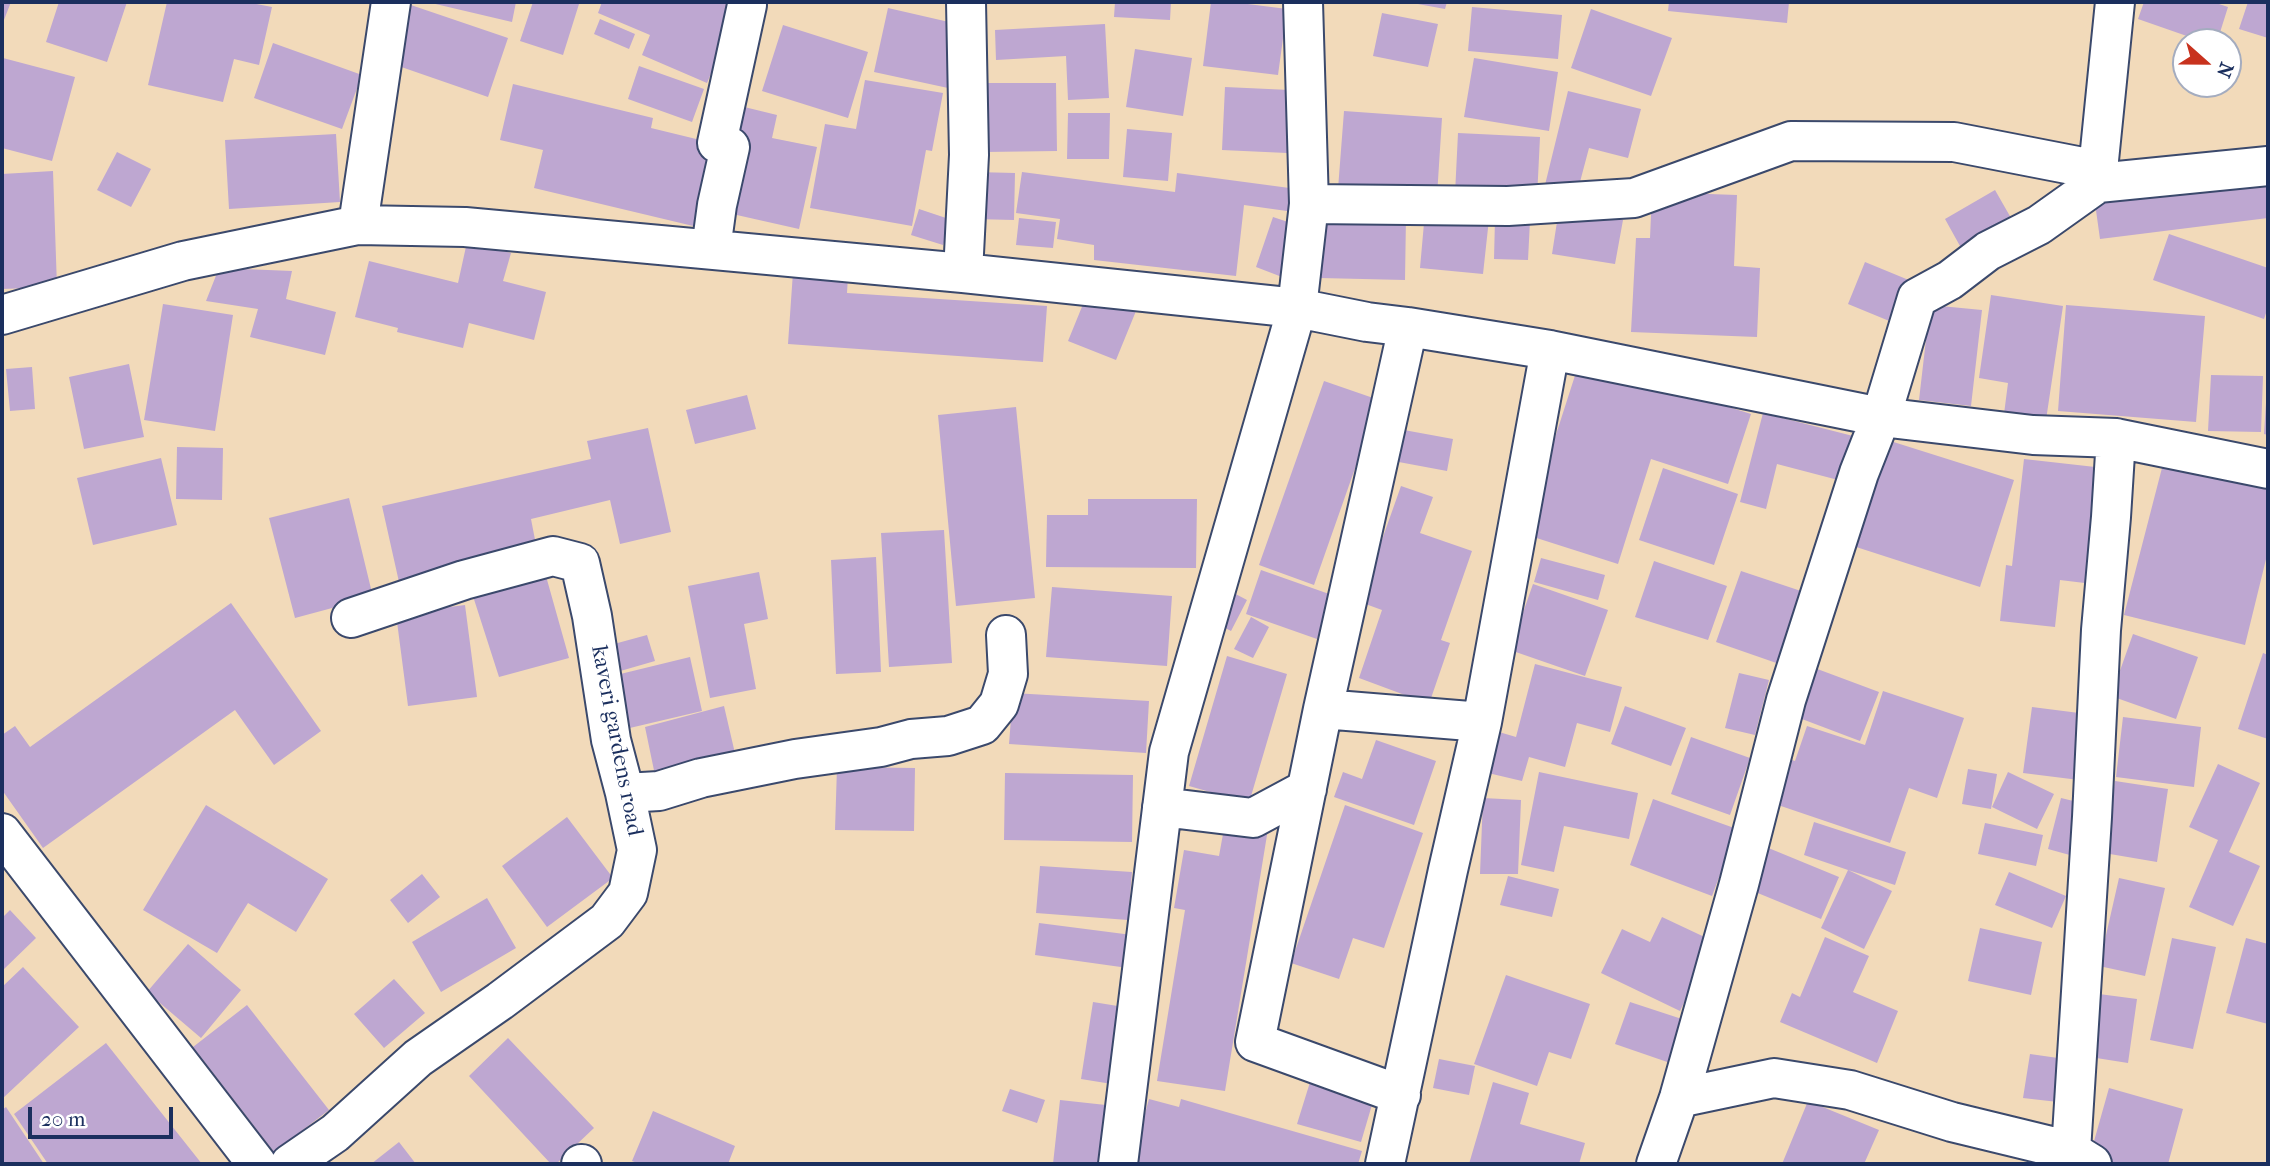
<!DOCTYPE html>
<style>
body{margin:0}
#map{position:relative;width:2270px;height:1166px;overflow:hidden;background:#f2daba;font-family:"IM FELL French Canon",serif}
canvas{display:block}
.frame{position:absolute;inset:0;border:4px solid #1b2f5e;pointer-events:none}
.north{position:absolute;left:2172px;top:28px;width:70px;height:70px;box-sizing:border-box;background:#fff;border:2px solid #a4acbf;border-radius:50%;rotate:111deg;font-size:19px;font-weight:700;line-height:28px;text-align:center;color:#1b2f5e}
.north::after{content:'';display:block;margin:auto;width:24px;height:32px;background:#c8321e;clip-path:polygon(50% 0,100% 100%,50% 72%,0 100%)}
.scale{position:absolute;left:28px;top:1107px;width:145px;height:32px;box-sizing:border-box;border:4px solid #1b2f5e;border-top:0;padding-left:9px;font-size:21px;line-height:24px;white-space:nowrap;color:#1b2f5e;-webkit-text-stroke:5px #fff;paint-order:stroke}
</style>
<div id="map">
<canvas width="2270" height="1166"></canvas>
<div class="frame"></div>
<div class="north">N</div>
<div class="scale">20 m</div>
</div>
<script>
const context = document.querySelector('canvas').getContext('2d');
context.lineJoin = 'round';
function fill(path, color) {
  context.fillStyle = color;
  context.fill(path, 'evenodd');
}
function poly(rows) {
  const path = new Path2D();
  for (const r of rows) {
    path.moveTo(r[0], r[1]);
    for (let i = 2; i < r.length; i += 2) path.lineTo(r[i], r[i + 1]);
  }
  return path;
}
function strokePath(path, color, width, dash) {
  context.strokeStyle = color;
  context.lineWidth = width;
  context.lineCap = dash ? 'butt' : 'round';
  context.setLineDash(dash || []);
  context.stroke(path);
}
function write(font, color, halo, rows, align = 'center') {
  context.font = font + ' "IM FELL French Canon",serif';
  context.lineWidth = 5;
  context.setLineDash([]);
  context.textBaseline = 'middle';
  context.strokeStyle = halo;
  context.fillStyle = color;
  for (const [text, x, y, turn = 0] of rows) {
    context.save();
    context.translate(x, y);
    context.rotate((+turn || 0) * Math.PI / 180);
    context.textAlign = isNaN(turn) ? turn : align;
    if (halo) context.strokeText(text, 0, 0);
    context.fillText(text, 0, 0);
    context.restore();
  }
}
fill(poly([
 [2,2,11,2,2,25],
 [59,2,127,2,107,62,46,42],
 [167,2,246,2,272,7,259,65,234,59,223,102,148,85],
 [427,2,516,2,512,22],
 [533,2,571,2,579,4,563,55,520,41],
 [602,2,730,2,739,6,707,83,642,55,650,35,598,13],
 [1115,2,1171,2,1170,20,1114,17],
 [1211,2,1232,2,1287,9,1278,75,1203,66],
 [1407,2,1447,2,1445,9],
 [1669,2,1789,2,1787,23,1668,11],
 [2144,2,2213,2,2228,7,2217,42,2204,42,2138,19],
 [2248,2,2268,2,2268,38,2239,29],
 [405,3,508,38,488,97,384,61],
 [1472,7,1562,15,1558,59,1468,51],
 [888,8,962,25,948,88,874,72],
 [1591,9,1672,38,1651,96,1571,68],
 [1382,13,1438,24,1428,67,1373,56],
 [600,19,635,34,629,49,594,34],
 [1105,24,1109,98,1068,100,1066,56,996,60,995,30],
 [783,25,868,52,848,118,762,91],
 [273,43,362,75,342,129,254,98],
 [1135,49,1192,58,1183,116,1126,107],
 [3,58,75,77,52,161,2,148],
 [1474,58,1558,72,1549,131,1464,117],
 [639,66,704,89,692,122,628,99],
 [865,80,943,93,932,151,926,150,912,226,810,208,825,124,856,129],
 [984,83,1056,83,1057,151,985,152],
 [513,84,653,118,651,128,729,147,710,230,534,188,543,150,500,140],
 [1225,87,1290,90,1287,153,1222,150],
 [1568,91,1641,109,1628,158,1589,148,1576,197,1544,189],
 [728,103,777,115,772,138,817,147,799,229,719,211],
 [1344,111,1442,118,1437,196,1338,189],
 [1068,113,1110,113,1109,159,1067,159],
 [1127,129,1172,133,1168,181,1123,177],
 [1458,133,1540,137,1537,198,1455,194],
 [336,134,340,202,229,209,225,140],
 [117,152,151,169,131,207,97,190],
 [53,171,57,287,2,289,2,174],
 [975,172,1015,173,1014,220,974,219],
 [1022,172,1175,192,1177,173,1297,189,1294,212,1244,205,1236,276,1094,260,1094,245,1057,239,1060,219,1016,213],
 [2268,175,2268,218,2100,239,2094,196],
 [1995,190,2015,225,1965,255,1945,219],
 [1652,192,1737,195,1734,266,1760,268,1757,337,1631,332,1636,238,1650,238],
 [919,209,952,220,943,245,911,235],
 [1559,209,1623,220,1615,264,1552,254],
 [1425,212,1489,219,1483,274,1420,268],
 [1321,215,1406,216,1405,280,1320,278],
 [1273,217,1300,226,1282,277,1256,267],
 [1019,218,1056,222,1053,248,1016,245],
 [1495,219,1530,221,1528,260,1494,259],
 [2169,234,2268,268,2268,307,2264,319,2153,280],
 [467,242,511,253,503,281,546,292,534,340,469,323,463,348,397,332,398,328,355,317,369,261,458,283],
 [1865,262,1916,283,1899,325,1848,304],
 [219,268,292,271,286,299,336,312,325,355,250,337,258,309,206,301],
 [793,272,848,276,847,293,1047,306,1043,362,788,344],
 [1088,292,1136,311,1116,360,1068,341],
 [1991,295,2063,306,2046,420,2004,414,2008,383,1979,378],
 [163,304,233,315,215,431,144,420],
 [1930,305,1982,310,1971,406,1919,400],
 [2066,305,2205,316,2196,422,2058,411],
 [1580,360,1751,414,1728,484,1651,459,1618,564,1524,534],
 [129,364,144,437,84,449,69,377],
 [32,367,35,409,10,411,6,369],
 [2211,375,2263,376,2261,432,2208,431],
 [1324,381,1379,400,1314,585,1259,565],
 [747,395,756,429,695,444,686,410],
 [2266,403,2268,403,2268,435,2264,434],
 [1016,407,1035,598,956,606,938,415],
 [1763,413,1853,436,1842,481,1777,464,1766,509,1740,502],
 [648,428,671,532,620,544,610,500,531,519,537,550,399,582,382,506,591,459,587,441],
 [1393,428,1453,439,1447,471,1388,460],
 [1884,439,2014,480,1980,587,1850,545],
 [177,447,223,448,222,500,176,499],
 [161,458,177,525,93,545,77,478],
 [2024,459,2113,469,2101,585,2060,580,2055,627,2000,621,2006,565,2012,566],
 [2163,464,2268,490,2268,551,2245,645,2124,615],
 [1663,468,1738,494,1714,565,1639,540],
 [1401,486,1433,497,1420,533,1472,551,1441,640,1450,643,1429,704,1359,678,1382,610,1360,602],
 [349,498,373,597,295,618,269,518],
 [1088,499,1197,499,1196,568,1046,567,1047,515,1088,515],
 [944,530,952,663,889,667,881,533],
 [876,557,881,672,836,674,831,560],
 [1541,558,1605,575,1598,600,1534,582],
 [1654,561,1727,586,1708,640,1635,617],
 [544,569,569,658,499,677,471,590],
 [1261,570,1332,595,1317,639,1246,614],
 [1741,571,1810,594,1785,666,1716,642],
 [759,572,768,619,744,624,756,689,710,698,688,586],
 [1533,584,1608,610,1585,676,1510,650],
 [1052,587,1172,596,1167,666,1046,657],
 [1228,590,1247,600,1231,631,1212,621],
 [231,603,321,731,274,765,235,710,43,848,2,790,2,735,15,726,30,747],
 [465,605,477,697,408,706,396,614],
 [1251,617,1269,627,1253,658,1234,649],
 [2133,634,2198,657,2176,719,2111,696],
 [647,635,655,661,610,674,603,647],
 [2263,653,2268,655,2268,739,2238,729],
 [1227,656,1287,674,1249,803,1189,786],
 [690,657,702,711,617,731,604,678],
 [1535,664,1622,687,1610,732,1577,723,1565,767,1529,757,1522,781,1488,773,1499,732,1516,737],
 [1812,667,1879,692,1860,741,1794,716],
 [1739,673,1769,680,1755,735,1725,728],
 [1883,691,1964,718,1937,798,1909,788,1890,843,1775,804,1789,759,1795,761,1807,726,1865,745],
 [1013,693,1149,701,1146,753,1009,744],
 [724,706,737,762,656,780,645,727],
 [1625,706,1686,728,1671,766,1611,744],
 [2032,707,2087,714,2079,780,2023,773],
 [2123,717,2201,727,2194,787,2116,777],
 [1691,737,1750,758,1730,815,1671,794],
 [1376,740,1436,761,1414,825,1334,797,1343,772,1362,779],
 [2218,764,2260,783,2229,852,2260,866,2233,926,2189,907,2218,840,2189,827],
 [837,767,915,768,914,831,835,830],
 [1968,769,1997,774,1991,809,1962,804],
 [1539,772,1638,793,1629,839,1564,826,1554,872,1521,865],
 [2008,772,2054,794,2037,829,1992,807],
 [1005,773,1133,775,1132,842,1004,840],
 [2115,781,2168,789,2157,862,2104,853],
 [1483,798,1521,800,1518,874,1480,874],
 [2061,798,2090,805,2077,857,2048,849],
 [1653,799,1737,829,1712,896,1630,865],
 [206,805,328,879,296,932,248,903,217,953,143,910],
 [1345,805,1423,833,1384,948,1353,938,1339,979,1291,963],
 [567,817,613,878,547,927,502,866],
 [1814,822,1906,852,1895,885,1848,870,1892,891,1864,949,1821,928,1848,870,1804,855],
 [1225,823,1268,829,1225,1091,1157,1081,1185,910,1174,908,1184,850,1219,856],
 [1985,823,2043,835,2036,866,1978,854],
 [1766,847,1839,877,1821,919,1748,889],
 [1040,866,1132,872,1128,920,1036,913],
 [2009,872,2066,896,2052,928,1995,905],
 [422,874,440,897,408,923,390,900],
 [1508,876,1559,889,1552,917,1500,905],
 [2119,878,2165,888,2145,976,2099,966],
 [487,898,516,948,441,992,412,942],
 [10,910,36,938,2,971,2,918],
 [1662,917,1713,941,1680,1011,1601,973,1622,929,1650,942],
 [1039,923,1132,935,1128,968,1035,955],
 [1980,928,2042,942,2031,995,1968,981],
 [1825,937,1869,956,1853,992,1898,1011,1877,1063,1780,1022,1792,993,1800,997],
 [2172,938,2216,947,2193,1049,2150,1040],
 [2246,938,2268,944,2268,1024,2226,1013],
 [188,944,241,990,201,1038,147,992],
 [23,967,79,1027,2,1099,2,987],
 [1506,975,1590,1004,1571,1059,1549,1052,1537,1086,1474,1064],
 [394,979,425,1013,384,1048,354,1014],
 [2099,994,2137,999,2128,1063,2090,1057],
 [1093,1002,1130,1008,1118,1085,1081,1079],
 [1630,1002,1691,1022,1676,1065,1615,1044],
 [247,1005,329,1110,274,1152,193,1047],
 [508,1038,594,1128,556,1164,551,1164,469,1076],
 [106,1043,202,1164,48,1164,14,1114],
 [2030,1054,2065,1059,2058,1102,2023,1098],
 [1439,1059,1475,1066,1469,1095,1433,1088],
 [1311,1079,1374,1098,1361,1142,1297,1124],
 [1493,1082,1529,1093,1520,1124,1585,1143,1579,1164,1469,1164],
 [2109,1088,2183,1109,2168,1164,2107,1164,2089,1159],
 [1010,1089,1045,1100,1037,1123,1002,1111],
 [1149,1099,1179,1107,1181,1099,1362,1151,1358,1164,1131,1164],
 [1060,1100,1115,1106,1108,1164,1053,1164],
 [1808,1101,1879,1130,1864,1164,1782,1164],
 [6,1107,44,1164,2,1164,2,1110],
 [653,1111,735,1146,728,1164,640,1164,632,1161],
 [399,1142,416,1164,371,1164]
]), '#bea7d1');
const minor = poly([
 [2098,170,2115,2],
 [1309,204,1508,206,1634,198,1791,141,1954,142,2098,170,2098,183,2268,166],
 [358,225,391,2],
 [711,249,717,205,730,147,717,143,747,5],
 [963,273,969,155,966,2],
 [2,315,183,261,358,225,465,227,963,273,1297,308,1367,322,1408,327,1550,350,1881,417,2033,435,2116,438,2268,469],
 [1323,709,1482,722],
 [625,793,659,791,701,778,795,759,881,747,911,739,948,736,982,725,999,704,1008,674,1006,635],
 [1162,807,1253,818,1307,789],
 [2,833,257,1164],
 [1401,1095,1255,1042,1323,709,1408,327],
 [1679,1098,1774,1078,1850,1090,1952,1122,2071,1151,2092,1164],
 [2071,1151,2092,817,2101,630,2111,517,2116,438],
 [290,1164,335,1133,418,1058,500,1001,607,921,628,893,637,850,625,793,611,740,592,616,580,563,553,556,464,580,351,618],
 [581,1164,582,1164],
 [1118,1164,1169,752,1297,308,1309,204,1303,2],
 [1385,1164,1448,870,1482,722,1550,350],
 [1656,1164,1679,1098,1739,884,1786,700,1859,473,1881,417,1917,298,1950,280,1988,251,2039,225,2098,183]
]);
strokePath(minor, '#3b496c', 42);
strokePath(minor, '#fff', 38);
write('23px', '#1b2f5e', '#fff', [
 ["kaveri gardens road",616,741,79]
]);
</script>
